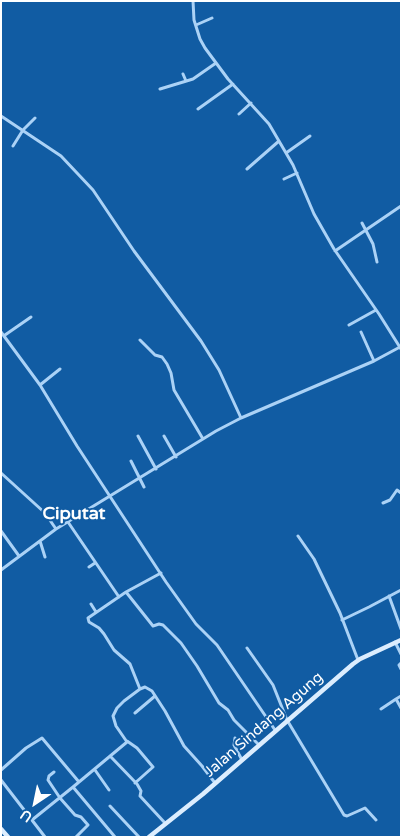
<!DOCTYPE html>
<style>
body{margin:0}
#map{position:relative;width:402px;height:838px;overflow:hidden;background:#115ca3;font-family:"Varela Round",sans-serif}
canvas{display:block}
.frame{position:absolute;inset:0;border:2px solid #fff;pointer-events:none}
.north{position:absolute;left:10px;top:778px;width:50px;height:50px;-webkit-text-stroke:4px #115ca3;paint-order:stroke;rotate:214deg;font-size:14px;font-weight:700;line-height:20px;text-align:center;color:#fff}
.north::after{content:'';display:block;margin:auto;width:18px;height:22px;background:#fff;clip-path:polygon(50% 0,100% 100%,50% 72%,0 100%)}
</style>
<div id="map">
<canvas width="402" height="838"></canvas>
<div class="frame"></div>
<div class="north">U</div>
</div>
<script>
const context = document.querySelector('canvas').getContext('2d');
context.lineJoin = 'round';
function poly(rows) {
  const path = new Path2D();
  for (const r of rows) {
    path.moveTo(r[0], r[1]);
    for (let i = 2; i < r.length; i += 2) path.lineTo(r[i], r[i + 1]);
  }
  return path;
}
function strokePath(path, color, width, dash) {
  context.strokeStyle = color;
  context.lineWidth = width;
  context.lineCap = dash ? 'butt' : 'round';
  context.setLineDash(dash || []);
  context.stroke(path);
}
function write(font, color, halo, rows, align = 'center') {
  context.font = font + ' "Varela Round",sans-serif';
  context.lineWidth = 4;
  context.setLineDash([]);
  context.textBaseline = 'middle';
  context.strokeStyle = halo;
  context.fillStyle = color;
  for (const [text, x, y, turn = 0] of rows) {
    context.save();
    context.translate(x, y);
    context.rotate((+turn || 0) * Math.PI / 180);
    context.textAlign = isNaN(turn) ? turn : align;
    if (halo) context.strokeText(text, 0, 0);
    context.fillText(text, 0, 0);
    context.restore();
  }
}
strokePath(poly([
 [193,1,194,20,200,39,205,48,228,79,269,124,293,165,314,214,334,249,379,314,401,349],
 [196,25,212,18],
 [183,74,186,81],
 [160,89,193,79,216,63],
 [198,109,233,84],
 [239,114,251,103],
 [1,116,61,156,93,190,134,251,201,341,219,370,241,418],
 [13,146,23,130,35,118],
 [286,153,310,136],
 [247,169,279,141],
 [284,179,297,173],
 [362,223,373,244,377,262],
 [335,251,401,206],
 [349,325,376,310],
 [1,332,40,385,77,446,166,582,196,624,217,645,275,730],
 [361,332,374,361],
 [5,335,31,317],
 [140,340,155,355,162,357,167,364,171,373,174,390,203,439],
 [40,385,60,369],
 [138,436,156,469],
 [164,436,176,457],
 [131,461,144,487],
 [1,473,45,513,56,529],
 [383,503,390,500,397,490,401,493],
 [68,522,119,597],
 [1,531,19,556],
 [298,536,314,559,340,613,358,660],
 [40,541,45,557],
 [89,567,95,563],
 [1,570,56,529,216,431,241,418,374,361,400,347],
 [126,592,153,626,159,624,163,625,181,643,197,666,219,703,228,710,234,720,259,745],
 [389,596,401,629],
 [91,604,96,612],
 [342,620,369,607,401,590],
 [395,642,401,654],
 [247,648,273,685,287,720,344,815,347,816,365,808,376,820],
 [401,663,399,665,401,669],
 [140,689,145,687,152,691,165,711,184,746,202,766,215,783],
 [401,696,396,699,401,708],
 [381,709,396,699],
 [135,713,155,696],
 [235,738,234,745,242,760],
 [127,741,137,748,153,767,135,783],
 [111,757,137,784,141,791,140,796,165,823],
 [1,770,26,748,42,738,79,782],
 [95,770,109,790],
 [54,772,49,776,48,780,60,798,75,815,81,817,88,825,76,837],
 [1,780,45,837],
 [73,787,127,742,116,726,113,716,117,708,124,701,140,689,130,664,114,650,104,634,99,628,89,622,88,618,126,592,161,573],
 [110,806,139,837],
 [32,820,73,787,115,837]
]), '#abd2f6', 3);
strokePath(poly([
 [1,829,8,837],
 [149,837,203,794,353,664,360,659,401,640]
]), '#dcedfe', 4.5);
write('15px', '#fff', '#115ca3', [
 ["Jalan Sindang Agung",264,725,-41]
]);
write('bold 18px', '#fff', '#115ca3', [
 ["Ciputat",74,514]
]);
</script>
